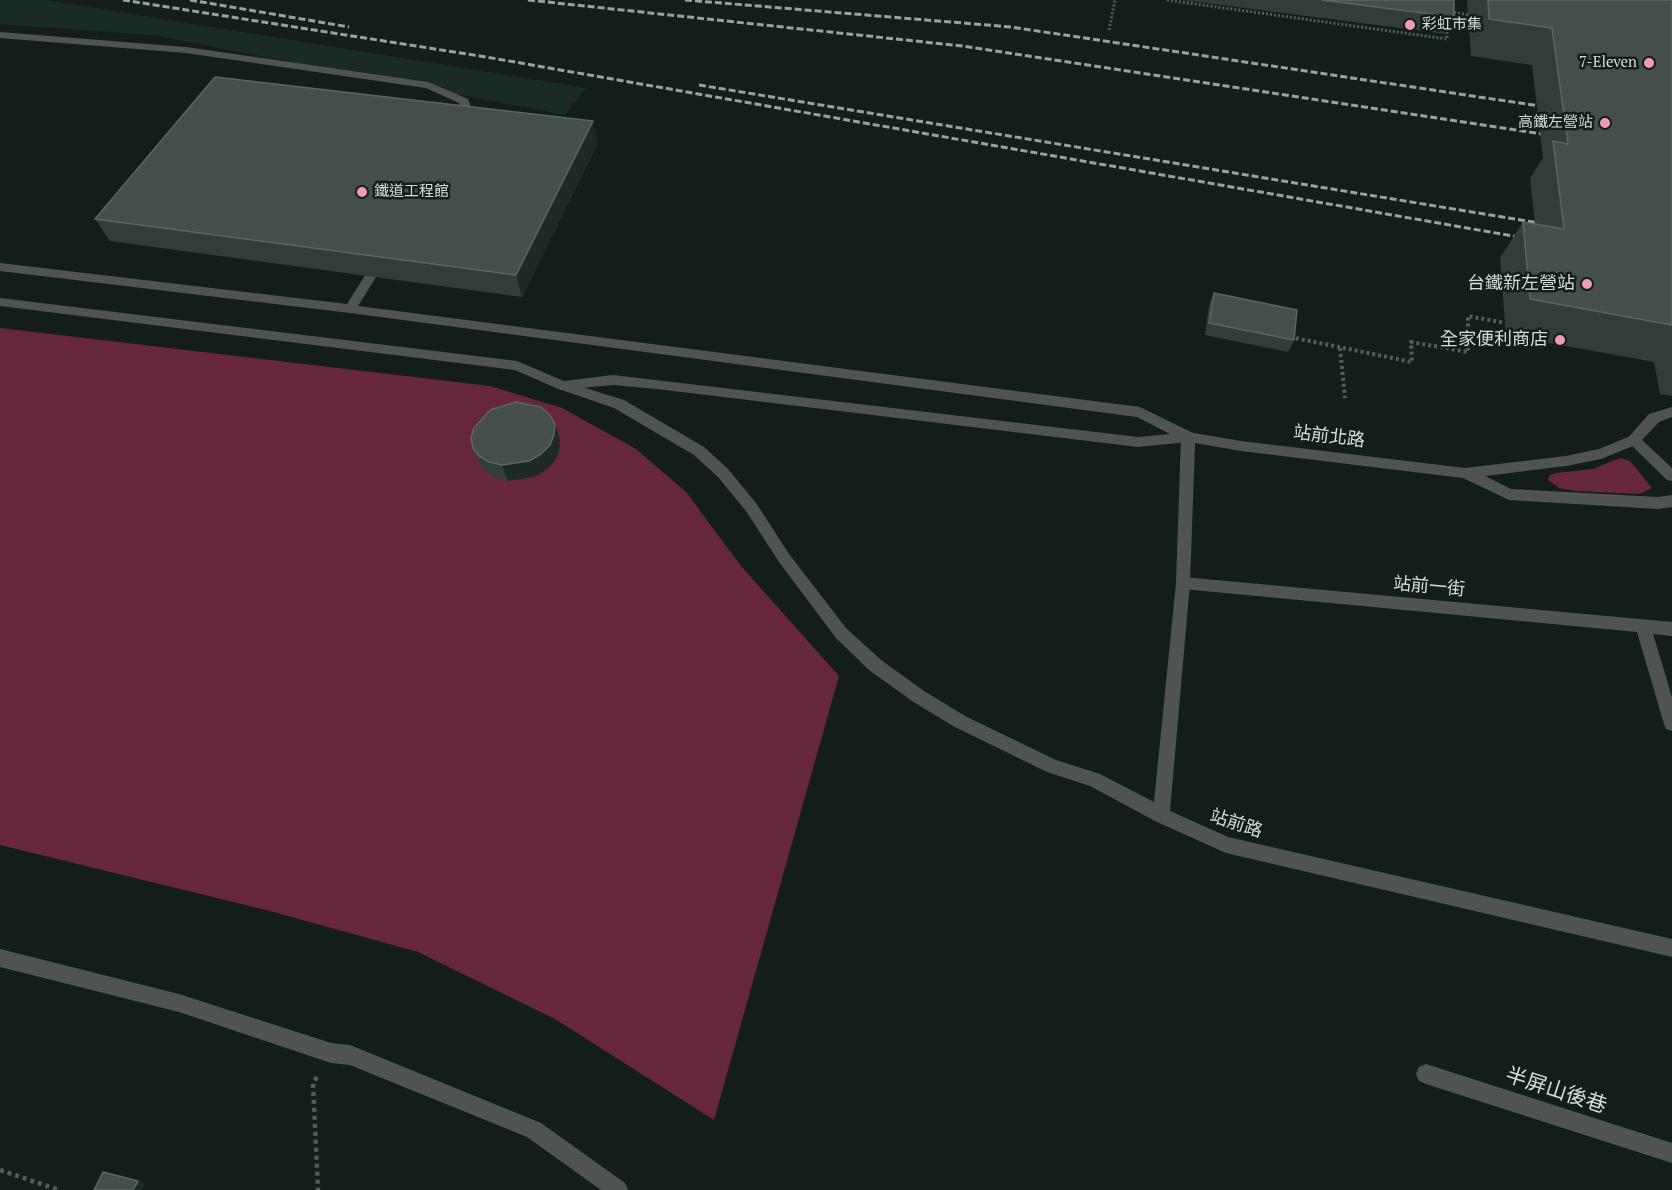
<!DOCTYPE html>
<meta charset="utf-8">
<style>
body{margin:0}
canvas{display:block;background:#131e1b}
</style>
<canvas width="1672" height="1190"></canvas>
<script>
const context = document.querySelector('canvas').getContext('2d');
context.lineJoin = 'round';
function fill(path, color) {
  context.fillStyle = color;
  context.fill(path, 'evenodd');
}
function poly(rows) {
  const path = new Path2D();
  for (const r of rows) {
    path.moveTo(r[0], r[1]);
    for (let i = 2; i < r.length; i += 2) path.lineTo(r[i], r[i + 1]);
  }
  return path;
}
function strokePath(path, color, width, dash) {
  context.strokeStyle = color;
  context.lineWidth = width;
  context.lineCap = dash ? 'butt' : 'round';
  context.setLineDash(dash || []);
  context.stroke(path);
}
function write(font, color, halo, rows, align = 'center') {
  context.font = font + ' "PT Serif","Noto Sans TC",serif';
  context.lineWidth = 5;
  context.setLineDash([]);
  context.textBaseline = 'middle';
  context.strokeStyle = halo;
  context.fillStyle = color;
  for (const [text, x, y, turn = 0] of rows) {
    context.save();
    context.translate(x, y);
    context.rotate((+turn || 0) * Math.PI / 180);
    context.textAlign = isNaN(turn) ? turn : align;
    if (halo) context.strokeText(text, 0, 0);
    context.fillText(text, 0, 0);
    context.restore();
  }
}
fill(poly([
 [0,0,46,0,586,88,565,115,152,35,0,24]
]), '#192b27');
fill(poly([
 [0,328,490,386,562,408,636,449,686,492,741,566,839,676,714,1120,555,1019,418,952,270,911,0,845],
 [1620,458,1630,461,1652,488,1639,494,1575,491,1559,488,1548,480,1550,475,1556,473,1593,469]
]), '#66263d');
strokePath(poly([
 [1167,0,1447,39,1447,28],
 [1450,12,1472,15],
 [1109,30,1115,0]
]), '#525c59', 3, [2, 2]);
strokePath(poly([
 [1290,337,1412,362,1411,342,1468,352,1468,316,1505,323],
 [1340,348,1345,398]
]), '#525c59', 4, [3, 3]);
strokePath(poly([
 [317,1077,313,1083,318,1190],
 [0,1170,59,1190]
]), '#525c59', 4.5, [4, 4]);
fill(poly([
 [0,32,186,47,428,82,468,99,475,116,469,125,461,125,460,123,465,116,459,103,426,88,186,53,0,38,0,32],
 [380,257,386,261,358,306,1140,407,1193,433,1195,437,1188,442,1138,447,657,389,613,385,561,390,556,388,554,385,556,382,613,375,1138,437,1170,434,1137,417,350,313,0,271,0,263,347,304,376,258,380,257],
 [1672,407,1672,417,1659,422,1642,440,1672,468,1672,481,1667,480,1626,440,1649,414,1672,407],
 [1183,577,1672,622,1672,636,1653,634,1672,697,1672,731,1666,729,1664,724,1637,632,1183,589,1178,587,1176,583,1178,579,1183,577],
 [0,949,179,994,331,1043,350,1045,541,1123,625,1183,628,1190,601,1190,527,1137,350,1065,331,1063,179,1012,0,967,0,949],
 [1426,1064,1672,1143,1672,1163,1426,1084,1419,1081,1416,1074,1419,1067,1426,1064]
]), '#4f5453');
fill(poly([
 [0,298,517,361,566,382,624,400,704,447,728,469,756,503,789,554,846,628,881,660,924,691,965,716,1056,760,1100,774,1154,802,1176,583,1181,437,1183,433,1188,432,1241,441,1465,468,1566,456,1599,449,1633,435,1638,436,1640,440,1638,444,1601,459,1566,466,1485,476,1511,489,1658,497,1672,495,1672,507,1658,509,1509,500,1463,478,1241,451,1195,443,1190,583,1170,811,1228,837,1672,939,1672,957,1226,853,1155,821,1090,786,1047,772,953,726,912,701,869,670,836,638,779,562,746,511,718,477,694,455,614,408,556,388,515,370,0,306,0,298]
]), '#4f5453');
strokePath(poly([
 [123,0,486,57,1530,239],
 [190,0,349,27],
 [528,0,962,46,1556,136],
 [685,0,1011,27,1553,108],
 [699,85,1551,225]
]), '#99a19f', 3, [7, 3]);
fill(poly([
 [1183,0,1454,0,1454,17,1446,34],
 [1467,0,1672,0,1672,396,1660,394,1654,362,1506,335,1500,258,1523,222,1535,224,1530,178,1543,158,1532,65,1471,56],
 [598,143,522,297,110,241,95,219],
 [1214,293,1294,340,1288,352,1205,335,1209,305],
 [555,424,560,440,559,451,555,461,546,470,534,477,508,481,496,478,486,472,480,464,473,448]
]), '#323d3a');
fill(poly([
 [593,121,598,143,522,297,516,275],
 [555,424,560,440,559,451,555,461,546,470,534,477,508,481,502,465],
 [109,1173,145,1182,141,1190,133,1190]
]), '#1e2926');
const building = poly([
 [1322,0,1454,0,1454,17,1322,0],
 [1488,0,1672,0,1672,325,1530,299,1523,222,1564,229,1553,141,1568,144,1552,28,1489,19,1488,0],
 [215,77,593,121,516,275,95,219,215,77],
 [1214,293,1297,310,1294,340,1209,323,1214,293],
 [516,402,541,407,550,415,555,424,554,435,550,445,541,454,529,461,502,465,489,462,479,456,473,448,471,438,474,428,490,410,516,402],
 [103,1172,138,1181,133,1190,94,1190,103,1172]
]);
fill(building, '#444e4b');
strokePath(building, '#5b6562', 1.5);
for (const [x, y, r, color] of [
 [1410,25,6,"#f19ab3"],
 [1649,63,6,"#f19ab3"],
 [1605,123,6,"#f19ab3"],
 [362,192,6,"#f19ab3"],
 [1587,284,6,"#f19ab3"],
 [1560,340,6,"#f19ab3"]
]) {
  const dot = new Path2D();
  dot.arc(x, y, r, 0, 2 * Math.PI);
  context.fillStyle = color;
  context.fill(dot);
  strokePath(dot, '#131e1b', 2);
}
write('15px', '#d6dddb', '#131e1b', [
 ["彩虹市集",1422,25],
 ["7-Eleven",1637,63,"right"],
 ["高鐵左營站",1593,123,"right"],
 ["鐵道工程館",374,192]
], 'left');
write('18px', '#d6dddb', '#131e1b', [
 ["台鐵新左營站",1575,284],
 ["全家便利商店",1548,340]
], 'right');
write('18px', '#d6dddb', '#131e1b', [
 ["站前北路",1329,437,7],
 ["站前一街",1429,587,5],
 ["站前路",1236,824,18]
]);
write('21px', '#d6dddb', '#131e1b', [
 ["半屏山後巷",1556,1091,18]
]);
</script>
